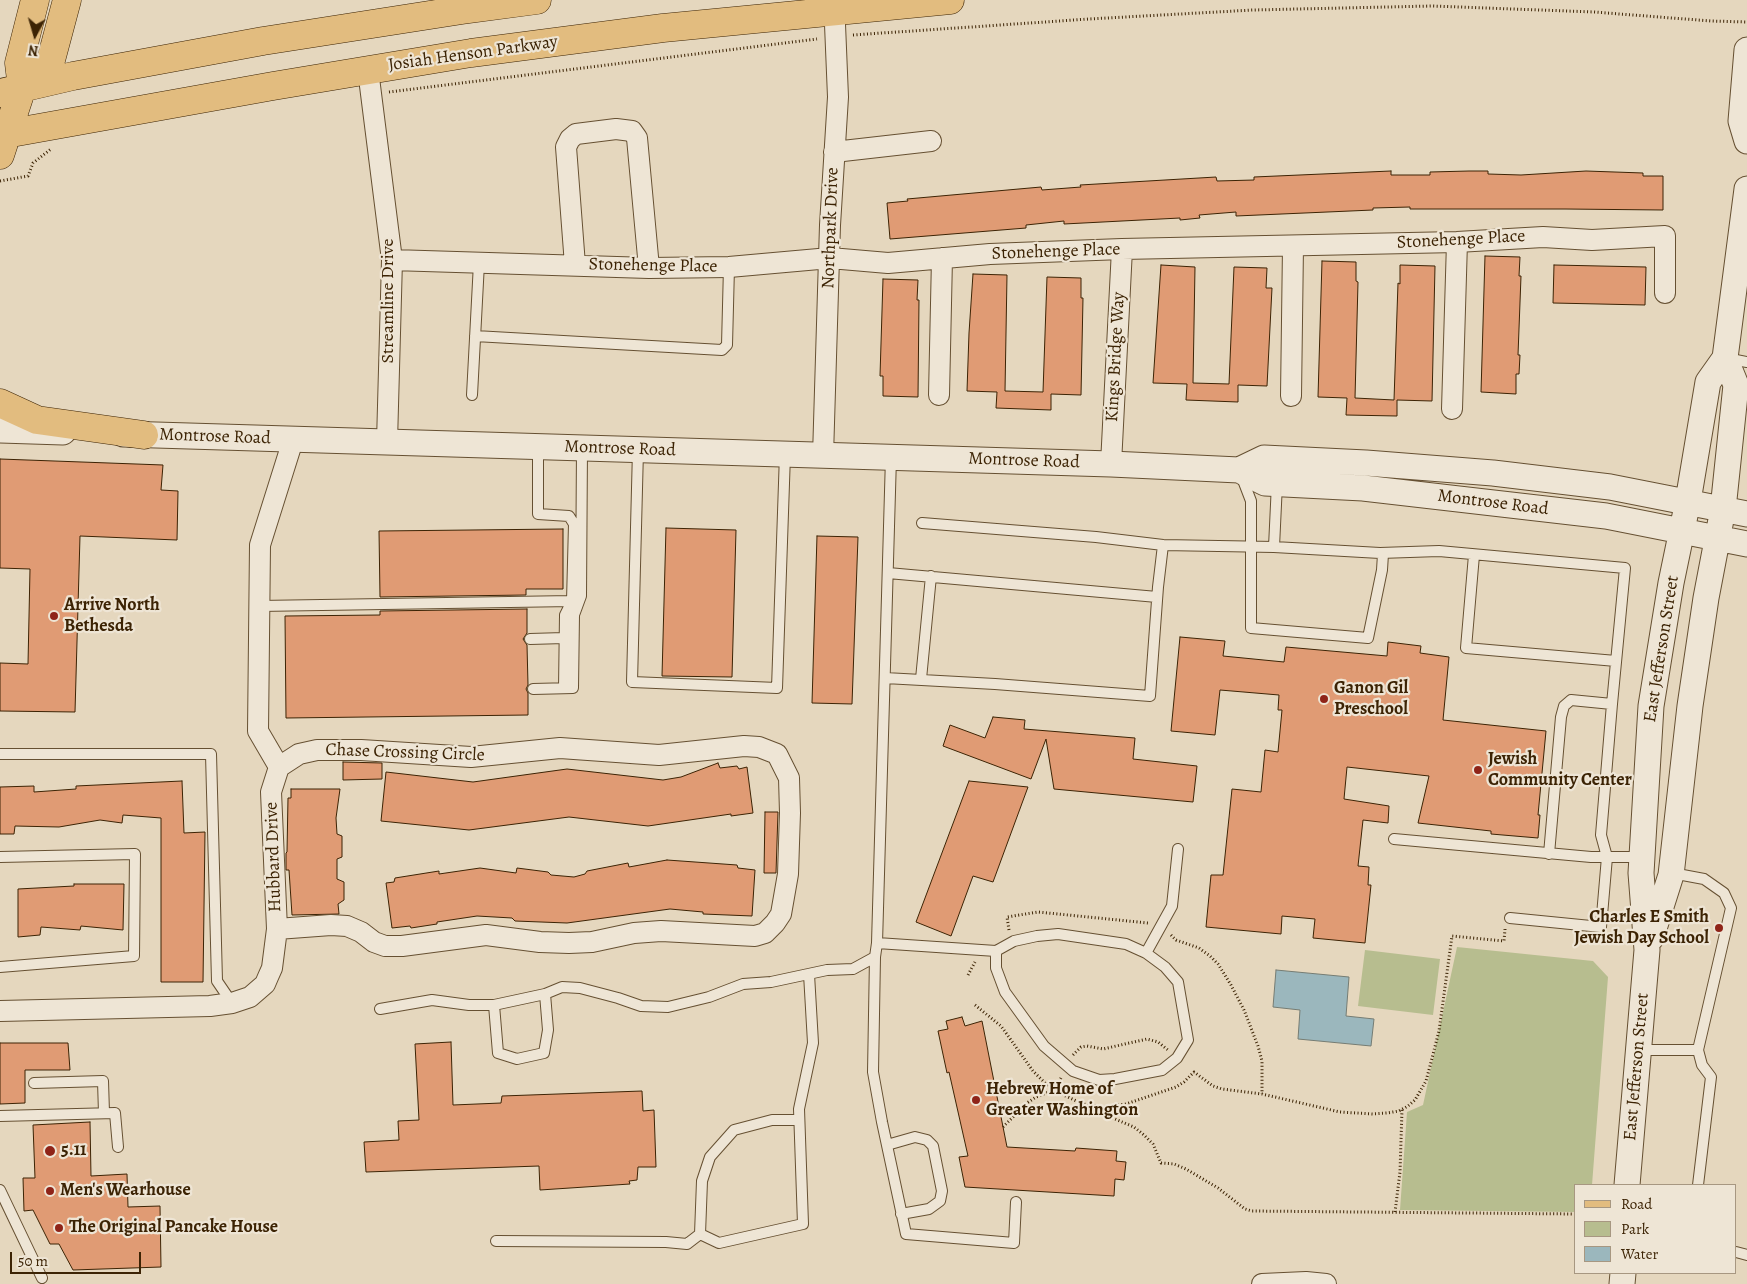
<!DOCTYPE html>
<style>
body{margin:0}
#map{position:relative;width:1747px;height:1284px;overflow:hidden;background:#e5d7be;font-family:Alegreya,serif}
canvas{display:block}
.legend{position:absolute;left:1574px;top:1184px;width:162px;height:90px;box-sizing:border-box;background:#eee5d5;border:1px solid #a79781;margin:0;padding:6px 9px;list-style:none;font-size:15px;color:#3c2304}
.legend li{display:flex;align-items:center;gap:10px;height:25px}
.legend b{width:25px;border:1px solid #a79781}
.north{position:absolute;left:10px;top:10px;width:50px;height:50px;-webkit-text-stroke:4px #eee5d5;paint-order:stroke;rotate:186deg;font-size:14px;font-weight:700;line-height:20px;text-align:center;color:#3c2304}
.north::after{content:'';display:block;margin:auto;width:18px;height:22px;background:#3c2304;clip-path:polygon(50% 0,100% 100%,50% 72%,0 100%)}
.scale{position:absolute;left:10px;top:1252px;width:131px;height:22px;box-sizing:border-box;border:2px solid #3c2304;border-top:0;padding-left:6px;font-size:15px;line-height:18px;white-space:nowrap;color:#3c2304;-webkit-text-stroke:4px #eee5d5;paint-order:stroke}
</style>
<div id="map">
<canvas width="1747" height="1284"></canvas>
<ul class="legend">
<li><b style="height:6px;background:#e2bc7f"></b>Road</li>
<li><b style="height:14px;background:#b7bd8f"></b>Park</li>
<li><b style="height:14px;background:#9bb7bd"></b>Water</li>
</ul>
<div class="north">N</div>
<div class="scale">50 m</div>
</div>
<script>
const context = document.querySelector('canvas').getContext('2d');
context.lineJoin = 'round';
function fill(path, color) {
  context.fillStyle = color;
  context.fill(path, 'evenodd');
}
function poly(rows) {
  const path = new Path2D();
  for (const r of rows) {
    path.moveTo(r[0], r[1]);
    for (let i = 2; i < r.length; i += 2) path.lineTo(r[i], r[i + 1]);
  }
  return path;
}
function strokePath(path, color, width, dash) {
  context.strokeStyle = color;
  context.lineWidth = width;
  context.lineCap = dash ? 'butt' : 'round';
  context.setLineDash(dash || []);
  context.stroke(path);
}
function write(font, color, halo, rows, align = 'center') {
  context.font = font + ' Alegreya,serif';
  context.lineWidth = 4.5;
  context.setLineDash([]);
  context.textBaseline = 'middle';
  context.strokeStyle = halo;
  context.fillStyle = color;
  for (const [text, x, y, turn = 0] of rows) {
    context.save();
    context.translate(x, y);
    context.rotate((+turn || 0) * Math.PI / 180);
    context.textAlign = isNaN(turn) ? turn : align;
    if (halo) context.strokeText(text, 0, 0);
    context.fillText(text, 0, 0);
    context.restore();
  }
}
fill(poly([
 [1457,947,1593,961,1608,977,1592,1185,1576,1185,1576,1212,1400,1210,1407,1112,1423,1105],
 [1365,950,1440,959,1433,1015,1358,1006]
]), '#b7bd8f');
const water = poly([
 [1276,970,1349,977,1346,1016,1374,1019,1371,1046,1298,1039,1300,1010,1273,1007,1276,970]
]);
fill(water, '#9bb7bd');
strokePath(water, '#757c73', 1);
const building = poly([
 [1391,171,1391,175,1430,175,1430,172,1469,171,1488,171,1488,174,1521,175,1586,171,1643,173,1643,176,1663,176,1663,210,1565,209,1410,209,1410,207,1373,208,1373,210,1236,216,1236,212,1199,215,1200,218,1180,220,1180,218,1064,224,1064,221,1026,225,1026,228,890,239,887,203,908,201,907,199,1041,187,1042,190,1081,187,1080,185,1216,177,1217,181,1254,180,1254,177,1391,171],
 [1485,256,1520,257,1519,276,1521,276,1518,355,1520,355,1519,374,1516,374,1516,394,1481,392,1485,256],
 [1322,261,1356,262,1356,281,1358,282,1355,398,1394,400,1398,283,1400,284,1400,265,1435,266,1432,401,1397,400,1397,416,1346,415,1347,398,1318,397,1322,261],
 [1161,265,1195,267,1193,383,1229,384,1234,267,1267,268,1266,288,1272,288,1267,386,1238,385,1238,402,1186,400,1187,384,1153,383,1161,265],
 [1554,265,1646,267,1645,305,1553,303,1554,265],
 [973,274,1007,275,1005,391,1043,392,1047,277,1081,278,1081,298,1083,298,1081,395,1051,394,1051,410,996,408,997,392,967,391,969,333,973,274],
 [883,279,918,280,917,300,919,300,918,397,883,396,883,376,880,376,883,279],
 [0,459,163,465,161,490,178,491,177,540,80,536,75,712,0,711,0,663,28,664,30,569,0,568,0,459],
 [666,528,736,530,732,677,662,676,666,528],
 [563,529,563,589,526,589,526,595,380,597,379,531,563,529],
 [817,536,858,537,852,704,812,703,817,536],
 [527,609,527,633,523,639,527,645,528,685,526,689,528,693,528,715,286,718,285,616,380,615,380,611,527,609],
 [1180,637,1225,641,1223,656,1284,662,1286,647,1387,656,1388,642,1421,646,1420,653,1449,657,1443,720,1546,731,1538,815,1540,815,1538,838,1491,834,1491,831,1418,823,1429,776,1347,767,1344,799,1389,806,1388,823,1363,820,1358,866,1369,867,1368,885,1371,885,1365,943,1313,938,1315,919,1282,916,1281,934,1206,927,1211,875,1223,875,1232,789,1261,792,1265,750,1278,752,1282,710,1278,710,1279,695,1220,690,1215,735,1171,731,1180,637],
 [993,717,1025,720,1024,729,1135,738,1133,759,1197,766,1193,802,1054,789,1046,739,1031,779,943,746,950,725,985,738,993,717],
 [343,762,382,763,382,779,343,780,343,762],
 [718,763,720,768,737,766,739,769,747,767,753,813,731,816,731,814,648,826,569,817,469,830,381,821,386,772,473,782,567,769,663,780,681,777,718,763],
 [182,781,184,833,205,832,203,982,161,982,161,818,123,815,122,823,100,820,59,827,15,826,14,834,0,834,0,787,34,786,34,792,76,789,76,786,182,781],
 [969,781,1028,787,993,882,973,876,951,936,916,922,969,781],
 [291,789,340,789,336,818,337,834,342,836,342,857,337,859,337,879,344,882,344,900,338,904,339,914,292,915,289,870,286,870,286,853,287,852,288,798,291,798,291,789],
 [765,812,778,812,776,873,764,873,765,812],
 [667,860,737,865,738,868,755,870,752,916,703,914,703,912,670,909,567,923,515,921,512,918,477,916,437,922,437,924,411,928,410,926,392,928,386,883,394,882,395,878,439,871,439,874,480,868,516,873,517,868,548,872,551,875,574,877,585,874,587,871,628,863,629,867,667,860],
 [74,884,124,884,123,930,81,926,80,930,41,927,40,935,18,937,18,889,74,886,74,884],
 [962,1017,965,1026,982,1021,1007,1147,1075,1151,1076,1148,1117,1151,1116,1161,1126,1162,1124,1180,1115,1179,1114,1196,965,1187,959,1157,968,1156,949,1072,947,1073,938,1031,948,1029,946,1021,962,1017],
 [451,1042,453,1105,501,1103,502,1096,642,1091,643,1111,654,1110,656,1167,638,1167,637,1180,629,1181,630,1184,540,1190,539,1166,366,1172,364,1142,399,1140,398,1121,419,1120,415,1044,451,1042],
 [0,1043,68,1043,70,1070,25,1070,25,1103,0,1104,0,1043],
 [90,1122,91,1176,127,1174,128,1207,160,1206,161,1267,73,1270,59,1244,50,1244,33,1210,24,1211,23,1178,35,1178,33,1125,90,1122]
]);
fill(building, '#e09b74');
strokePath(building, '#3c2304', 1);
const service = poly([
 [475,336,722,350,727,345,729,267],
 [1726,358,1747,362],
 [472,395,479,263],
 [638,450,632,682,777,688,785,454],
 [891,457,877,943,996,951,1014,941,1037,936,1058,934,1126,944,1146,953,1165,967,1178,982,1188,1040,1177,1058,1162,1070,1115,1079,1099,1080,1073,1071,1044,1046,1005,992,996,968,996,951],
 [1241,475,1251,501,1251,628,1368,638,1382,570,1383,554],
 [922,523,1096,537,1163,545,1274,547,1380,553,1439,551,1625,568,1612,704,1601,835,1607,857,1601,927,1510,918],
 [1274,547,1277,483],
 [1474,555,1466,648,1616,661],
 [888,573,1157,597],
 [259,606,572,601,574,524,569,516,538,514,538,447],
 [530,639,564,638],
 [885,678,995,684,1150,696,1158,587,1163,545],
 [921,679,931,576],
 [564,688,565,615,572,601],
 [533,689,573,688,574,615,581,596,582,448],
 [0,754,211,754,217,981,232,1003],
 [1394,839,1591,857,1641,857],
 [1549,854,1561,717,1564,706,1571,700,1612,704],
 [0,857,135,854,134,956,0,967],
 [1672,873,1704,879,1724,893,1731,908,1698,1050,1702,1065,1711,1077,1698,1185],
 [1146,953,1172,906,1178,849],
 [875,957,873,1072,882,1122,906,1234,1014,1243,1016,1202],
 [494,1005,498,1053,517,1059,544,1053,548,1030,545,994],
 [380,1009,432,1000,469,1005,494,1005,545,994,562,987,580,988,618,998,641,1006,668,1007,709,997,743,984,771,982,827,970,853,969,875,957,877,943],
 [1639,1050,1698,1050],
 [34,1083,103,1081,104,1113],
 [0,1116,115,1113,118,1147],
 [799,1120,772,1120,734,1130,710,1157,702,1181,700,1234,719,1243,803,1224,799,1109,813,1043,809,974],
 [887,1145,915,1137,927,1140,933,1146,942,1191,940,1201,929,1209,901,1214],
 [0,1190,42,1278],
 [496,1241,666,1242,687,1244,700,1234],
 [1736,1252,1747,1255]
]);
const minor = poly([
 [368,70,392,260,387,442],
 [834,152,931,141],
 [392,260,649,268,729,267,830,258,888,263,990,254,1122,249,1457,242,1543,237,1592,240,1665,236,1665,293],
 [575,265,566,147,570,139,576,134,616,129,632,131,637,138,649,268],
 [939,395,942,258],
 [1291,396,1293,246],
 [1452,409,1457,242],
 [823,456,830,225,838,97,834,0],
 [1111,464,1122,249],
 [277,929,331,925,347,926,361,932,374,942,385,946,402,946,486,935,540,942,569,943,592,942,634,933,661,931,755,936,765,933,775,923,781,914,788,874,790,813,789,778,777,754,759,747,744,746,659,755,560,748,471,757,361,750,317,750,299,754,279,767],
 [0,1011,210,1006,232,1003,250,997,265,984,268,977,272,968,277,929,271,792,279,767,258,731,260,545,293,440],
 [1262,1284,1306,1282,1326,1284]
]);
const tertiary = poly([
 [1747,50,1741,121,1747,141],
 [0,430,63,432],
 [123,434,1111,464,1239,470,1265,483,1363,488,1606,516,1747,544],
 [1239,470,1264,458,1366,463,1493,473,1610,487,1747,514],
 [1651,938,1671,875,1690,706,1706,598,1723,509,1736,385,1725,358],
 [1627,1185,1647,950,1641,873,1651,706,1671,583,1688,501,1708,382,1725,358,1747,189],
 [1622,1284,1623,1273]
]);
const primary = poly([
 [23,87,51,60,67,0],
 [0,93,73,76,263,41,462,10,537,0],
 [0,135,273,86,471,53,663,28,950,0],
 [0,155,22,88,19,63,35,0],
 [0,403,37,420,144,435]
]);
strokePath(service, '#665032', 12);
strokePath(minor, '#665032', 22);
strokePath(tertiary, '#665032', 27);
strokePath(primary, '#3c2304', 29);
strokePath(poly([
 [853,35,1089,19,1253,10,1432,6,1594,12,1711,21,1747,22],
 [389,92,817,39],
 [0,181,28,176,33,163,51,149],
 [1505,929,1504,941,1452,936,1439,1031,1430,1066,1426,1081,1415,1100,1408,1106,1399,1111,1387,1113,1373,1114,1340,1112,1262,1094,1222,1089,1213,1086,1194,1072,1184,1082,1176,1087,1126,1104,1103,1107,1104,1113,1108,1116,1134,1127,1144,1135,1153,1144,1161,1163,1174,1164,1186,1169,1218,1188,1245,1209,1252,1211,1576,1214],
 [1009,930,1007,917,1038,912,1148,923],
 [1171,935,1176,940,1199,948,1210,956,1218,964,1231,985,1244,1010,1258,1046,1262,1061,1262,1094],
 [968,975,975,962],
 [975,1005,1001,1026,1033,1071,1046,1084,1059,1093,1083,1104,1103,1107],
 [1073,1055,1081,1047,1087,1046,1103,1049,1147,1039,1158,1042,1168,1050],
 [1003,1127,1027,1103,1036,1097,1054,1090,1061,1078],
 [1395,1212,1400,1172,1402,1109]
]), '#3c2304', 3, [1, 2.5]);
strokePath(service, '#eee5d5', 10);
strokePath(minor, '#eee5d5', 20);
strokePath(tertiary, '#eee5d5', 25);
strokePath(primary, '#e2bc7f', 28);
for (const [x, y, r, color] of [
 [54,616,5,"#8f2418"],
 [1324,699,5,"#8f2418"],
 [1478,770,5,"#8f2418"],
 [1719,928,5,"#8f2418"],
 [976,1100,5,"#8f2418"],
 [50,1151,6,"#8f2418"],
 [50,1191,5,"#8f2418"],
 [59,1228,5,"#8f2418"]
]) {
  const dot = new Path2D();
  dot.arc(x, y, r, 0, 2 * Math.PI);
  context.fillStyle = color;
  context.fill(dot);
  strokePath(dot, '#eee5d5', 2);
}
write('18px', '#3c2304', '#eee5d5', [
 ["Josiah Henson Parkway",473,54,-8],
 ["Northpark Drive",831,228,-88],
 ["Stonehenge Place",1461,240,-3],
 ["Stonehenge Place",1056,252,-2],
 ["Stonehenge Place",653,266,1],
 ["Streamline Drive",389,301,-90],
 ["Kings Bridge Way",1116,357,-87],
 ["Montrose Road",215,437,2],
 ["Montrose Road",620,449,2],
 ["Montrose Road",1024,461,2],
 ["Montrose Road",1493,503,7],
 ["East Jefferson Street",1662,649,-81],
 ["Chase Crossing Circle",405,753,2],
 ["Hubbard Drive",274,857,-92],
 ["East Jefferson Street",1637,1067,-85]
]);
write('bold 18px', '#3c2304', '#eee5d5', [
 ["Arrive North",64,606],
 ["Bethesda",64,627],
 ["Ganon Gil",1334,689],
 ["Preschool",1334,710],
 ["Jewish",1488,760],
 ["Community Center",1488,781],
 ["Charles E Smith",1709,918,"right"],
 ["Jewish Day School",1709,939,"right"],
 ["Hebrew Home of",986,1090],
 ["Greater Washington",986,1111],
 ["5.11",61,1151],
 ["Men's Wearhouse",60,1191],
 ["The Original Pancake House",69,1228]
], 'left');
</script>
